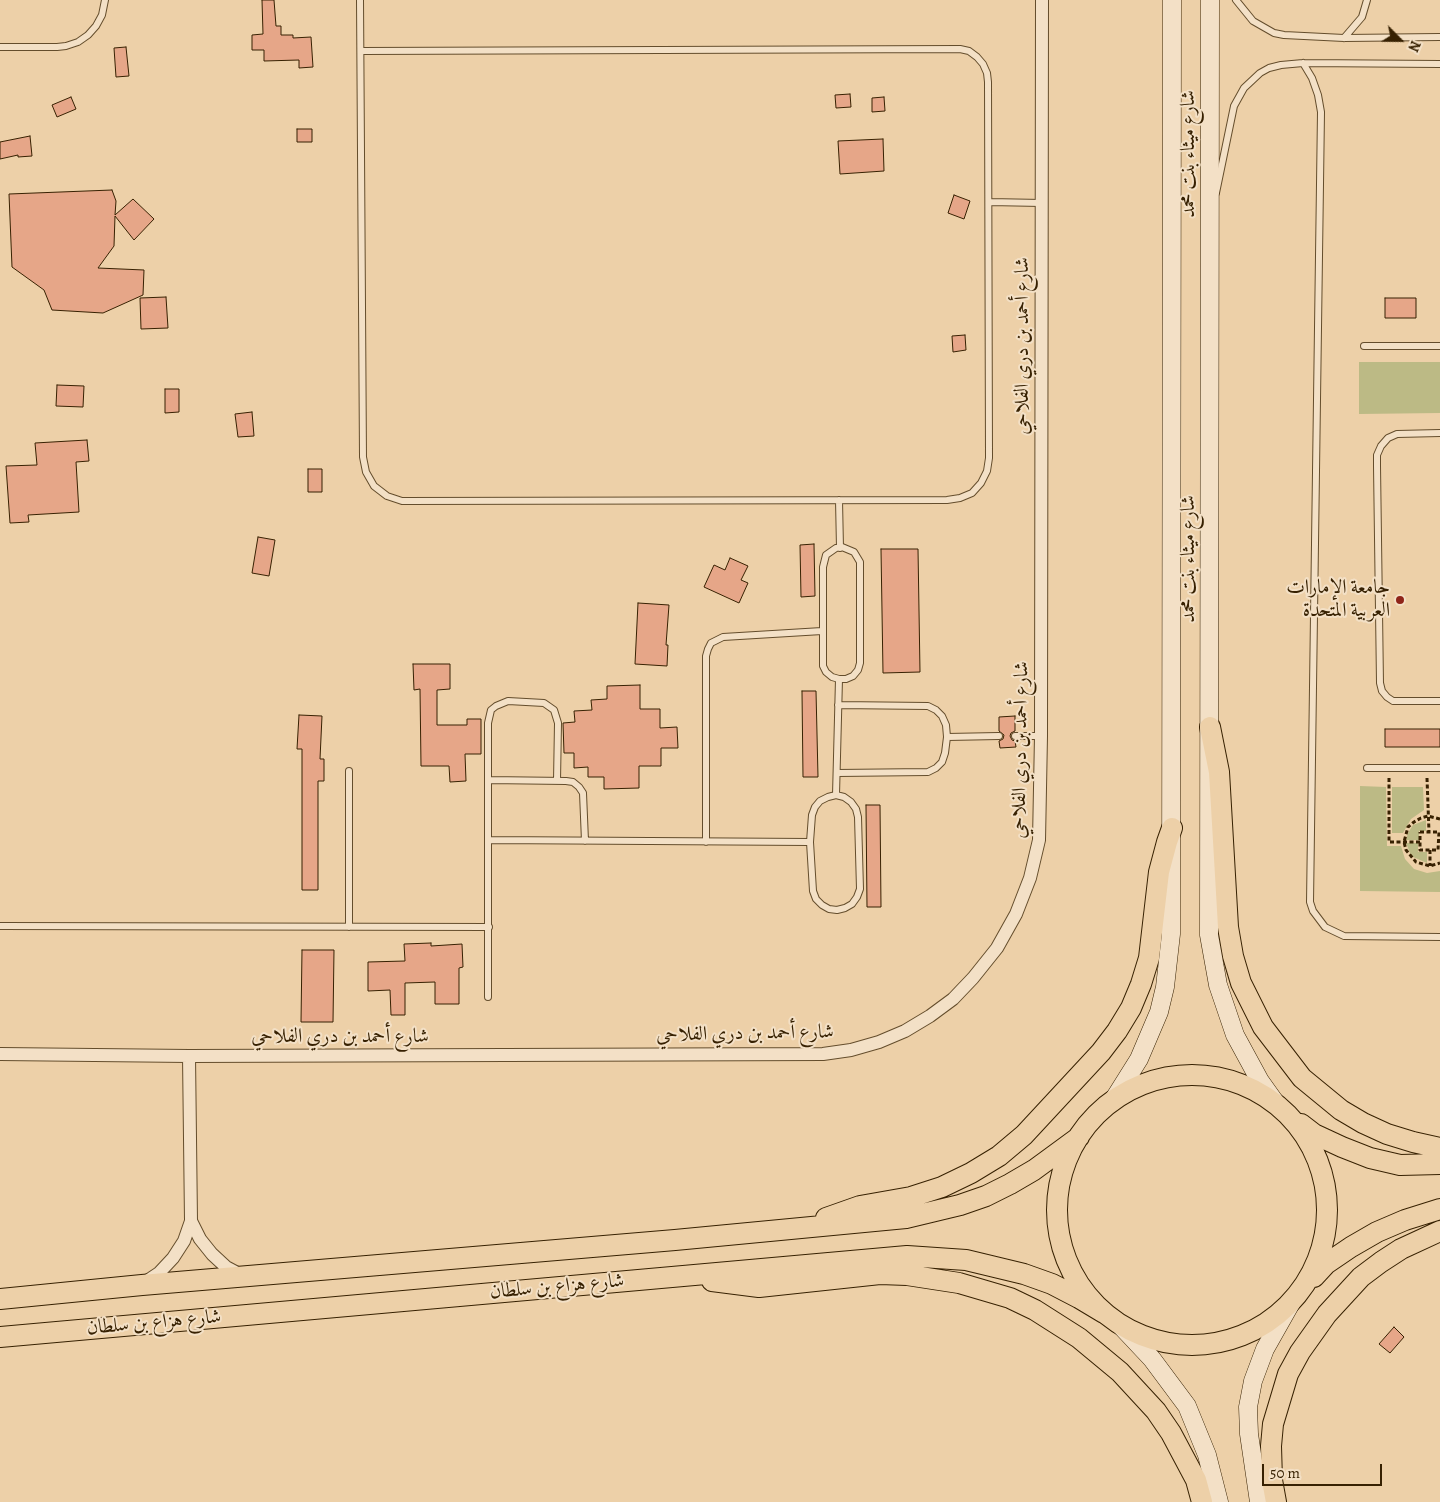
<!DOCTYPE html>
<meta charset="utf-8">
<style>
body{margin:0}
#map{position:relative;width:1440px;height:1502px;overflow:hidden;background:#edd0a8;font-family:Alegreya,serif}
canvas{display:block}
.north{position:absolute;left:1375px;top:15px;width:50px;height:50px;-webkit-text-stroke:4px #f3e0c6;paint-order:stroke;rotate:113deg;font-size:14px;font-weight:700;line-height:20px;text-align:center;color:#372102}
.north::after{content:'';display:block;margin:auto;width:18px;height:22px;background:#372102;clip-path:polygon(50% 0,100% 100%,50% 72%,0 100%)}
.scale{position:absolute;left:1262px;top:1464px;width:120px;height:22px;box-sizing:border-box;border:2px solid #372102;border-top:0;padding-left:6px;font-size:15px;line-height:18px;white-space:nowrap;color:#372102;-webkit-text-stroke:4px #f3e0c6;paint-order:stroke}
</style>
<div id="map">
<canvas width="1440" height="1502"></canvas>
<div class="north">N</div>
<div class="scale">50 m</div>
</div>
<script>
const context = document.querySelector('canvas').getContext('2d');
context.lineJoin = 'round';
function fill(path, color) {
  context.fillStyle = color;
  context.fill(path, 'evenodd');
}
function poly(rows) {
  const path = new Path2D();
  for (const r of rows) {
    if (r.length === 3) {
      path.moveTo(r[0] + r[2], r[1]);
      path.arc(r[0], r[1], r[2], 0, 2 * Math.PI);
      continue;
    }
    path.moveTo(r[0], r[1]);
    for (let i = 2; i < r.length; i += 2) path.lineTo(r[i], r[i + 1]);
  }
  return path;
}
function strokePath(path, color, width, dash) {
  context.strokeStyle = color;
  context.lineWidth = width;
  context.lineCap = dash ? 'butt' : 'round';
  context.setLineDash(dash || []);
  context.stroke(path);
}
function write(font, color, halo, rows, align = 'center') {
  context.font = font + ' Alegreya,Amiri,serif';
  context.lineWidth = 4;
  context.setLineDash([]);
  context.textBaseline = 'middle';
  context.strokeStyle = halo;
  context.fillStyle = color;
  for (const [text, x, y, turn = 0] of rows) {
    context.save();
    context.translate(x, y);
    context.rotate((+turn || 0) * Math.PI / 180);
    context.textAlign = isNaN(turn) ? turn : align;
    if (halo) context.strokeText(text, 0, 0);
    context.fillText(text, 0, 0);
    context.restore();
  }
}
fill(poly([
 [1359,362,1440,362,1440,413,1359,414],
 [1360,786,1386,787,1387,846,1401,846,1405,859,1414,869,1427,873,1440,871,1440,892,1360,891],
 [1392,787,1423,787,1424,810,1411,819,1403,833,1392,833],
 [1426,820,1426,831,1419,831,1419,840,1406,840,1408,833,1413,825],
 [1406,843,1418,843,1418,852,1427,852,1427,863,1413,857,1410,853]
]), '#bcba85');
const building = poly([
 [262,0,274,0,276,26,281,26,281,35,293,35,293,38,311,37,313,67,299,68,299,60,264,61,264,50,252,50,252,35,263,34,262,0],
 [126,47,129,76,116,77,114,48,126,47],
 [850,94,851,107,836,108,835,95,850,94],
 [71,97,76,109,57,117,52,105,71,97],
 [884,97,885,111,872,112,872,98,884,97],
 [297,129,312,129,312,142,297,142,297,129],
 [30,136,32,156,18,157,18,155,0,159,0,142,30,136],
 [883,139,884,171,840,174,838,141,883,139],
 [112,190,116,201,115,215,133,199,154,219,134,240,115,216,114,246,98,268,144,270,143,295,103,313,52,310,44,290,12,267,9,194,112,190],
 [954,195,970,201,964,219,948,213,954,195],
 [166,297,168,328,141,329,140,298,166,297],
 [1385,298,1416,298,1416,318,1385,318,1385,298],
 [965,335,966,350,953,352,952,336,965,335],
 [57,385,84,386,83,407,56,406,57,385],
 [165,389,179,389,179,412,165,413,165,389],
 [252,412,254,436,238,437,235,414,252,412],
 [87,440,89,461,76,462,79,512,28,515,29,522,10,523,6,466,37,465,35,443,87,440],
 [308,469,322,469,322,492,308,492,308,469],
 [258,537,275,540,269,576,252,573,258,537],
 [814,544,815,596,801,597,800,545,814,544],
 [881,549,918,549,920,672,883,673,881,549],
 [730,558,748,566,741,580,748,583,739,603,704,587,714,565,725,570,730,558],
 [638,603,669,605,666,645,668,645,667,666,635,664,638,603],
 [413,664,450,664,450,689,437,690,437,725,467,725,467,719,481,719,481,754,465,754,466,781,450,782,449,766,421,766,420,689,414,690,413,664],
 [640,685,640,709,660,709,660,728,677,727,678,748,661,748,661,766,639,766,639,788,604,789,604,777,588,777,588,767,574,768,574,753,564,753,563,723,575,722,574,711,592,710,591,700,607,699,607,686,640,685],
 [802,691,816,691,818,777,803,777,802,691],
 [299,715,322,716,320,759,324,759,324,781,318,781,318,890,302,890,302,749,297,749,299,715],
 [1015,716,1015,731,1011,733,1010,736,1012,740,1015,741,1016,747,1000,748,999,741,1003,739,1004,735,999,731,999,717,1015,716],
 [1385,729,1440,729,1440,747,1385,747,1385,729],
 [866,805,880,805,881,907,867,907,866,805],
 [431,943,431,946,462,944,463,967,459,968,459,1004,435,1004,435,982,405,983,405,1015,391,1015,390,990,368,991,368,962,405,961,404,944,431,943],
 [302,950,334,950,333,1022,301,1022,302,950],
 [1394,1327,1404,1337,1390,1353,1379,1344,1394,1327]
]);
fill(building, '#e6a688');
strokePath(building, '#372102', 1);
const lane = poly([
 [360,0,363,457,366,472,374,486,387,496,402,501,947,500,960,498,972,493,981,483,987,471,989,458,988,82,987,73,983,64,977,57,969,51,960,49,361,51],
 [1236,0,1253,21,1274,33,1284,35,1344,38,1440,37],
 [1344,38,1362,17,1367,0],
 [0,47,57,47,66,46,78,42,88,35,96,26,102,15,105,0],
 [1303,63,1312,78,1318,95,1321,112,1310,902,1313,911,1325,927,1344,936,1440,937],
 [1216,193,1234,106,1244,88,1260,73,1269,68,1281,65,1303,63,1440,64],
 [989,202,1042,203],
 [1364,346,1440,346],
 [1440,433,1397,434,1388,438,1381,446,1377,455,1377,466,1380,683,1382,691,1387,697,1393,701,1440,701],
 [839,500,840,548],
 [842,547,854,552,860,562,860,663,858,670,853,676,846,679,839,679,832,677,826,672,823,666,823,567,826,555,836,548,842,547],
 [1015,736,1041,736],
 [947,737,999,736],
 [1367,768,1440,768],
 [349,771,349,927],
 [837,773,928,772,936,768,942,762,945,753,947,737,946,725,942,716,936,710,928,706,838,705],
 [488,780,566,781,573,782,579,787,583,793,585,841],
 [836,795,844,797,851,802,856,809,858,817,860,889,857,897,852,904,845,908,837,910,829,909,822,905,816,899,813,891,810,842,812,815,815,807,820,801,828,797,836,795],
 [836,795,839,679],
 [489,840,810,842],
 [706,842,706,656,708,649,711,643,723,637,822,631],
 [0,926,489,927],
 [488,997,488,723,491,710,496,706,508,701,544,703,554,710,558,723,557,781]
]);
const street = poly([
 [0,1054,189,1056,823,1054,851,1050,879,1042,905,1031,930,1016,953,999,973,978,997,948,1016,914,1030,878,1039,840,1041,736,1042,0],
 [191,1221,200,1239,212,1254,226,1267,243,1276],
 [144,1283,159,1273,173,1258,184,1241,191,1221,189,1056]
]);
const secondary = poly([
 [1210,0,1209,935,1218,985,1235,1035,1260,1081,1275,1102],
 [1112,1102,1139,1059,1159,1012,1165,987,1171,934,1172,0],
 [1121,1326,1152,1359,1187,1406,1207,1455,1219,1502],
 [1259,1502,1249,1434,1248,1407,1253,1381,1265,1349,1291,1303]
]);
const primary = poly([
 [1210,727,1219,772,1228,927,1233,956,1241,983,1263,1027,1302,1078,1341,1110,1363,1123,1387,1134,1413,1142,1440,1148],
 [1192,1210,135],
 [1301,1124,1314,1134,1342,1147,1370,1158,1400,1165,1440,1164],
 [826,1218,860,1206,911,1197,942,1187,971,1173,999,1156,1024,1135,1101,1052,1117,1031,1131,1008,1141,984,1149,958,1159,872,1167,842,1172,828],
 [1314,1277,1326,1264,1351,1247,1377,1232,1405,1220,1440,1209],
 [712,1281,759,1287,880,1274,907,1275,959,1283,1010,1298,1035,1310,1079,1338,1120,1372,1156,1411,1171,1433,1196,1480,1202,1502],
 [0,1299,142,1285,675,1240,906,1218,960,1205,986,1196,1010,1184,1034,1170,1079,1137],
 [0,1337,907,1256,966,1260,1024,1274,1052,1284,1079,1298,1104,1313],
 [1276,1502,1272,1480,1271,1446,1273,1424,1288,1374,1300,1352,1327,1314,1361,1277,1381,1262,1401,1249,1440,1231]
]);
strokePath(lane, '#644d2c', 8);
strokePath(street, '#644d2c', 14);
strokePath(secondary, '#372102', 19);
strokePath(primary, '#372102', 22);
strokePath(poly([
 [1389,778,1389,842,1420,842],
 [1427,778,1429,832],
 [1440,819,1428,816,1421,818,1414,822,1408,827,1404,842,1406,850,1416,862,1430,866,1440,863],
 [1420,832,1439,832,1438,850,1420,850,1420,832],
 [1430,850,1430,866]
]), '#372102', 3, [4, 2.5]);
strokePath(lane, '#f3e0c6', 6);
strokePath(street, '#f3e0c6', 12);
strokePath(secondary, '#f3e0c6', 18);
strokePath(primary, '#edd0a8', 20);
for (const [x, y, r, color] of [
 [1400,600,5,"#8f2418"]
]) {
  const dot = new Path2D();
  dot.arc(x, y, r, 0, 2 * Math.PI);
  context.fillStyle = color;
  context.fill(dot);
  strokePath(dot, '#f3e0c6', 2);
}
write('20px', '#372102', '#f3e0c6', [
 ["شارع ميثاء بنت محمد",1189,154,-90],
 ["شارع أحمد بن دري الفلاحي",1023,346,-90],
 ["شارع ميثاء بنت محمد",1189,559,-90],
 ["شارع أحمد بن دري الفلاحي",1021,750,-89],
 ["شارع أحمد بن دري الفلاحي",745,1034,-1],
 ["شارع أحمد بن دري الفلاحي",340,1037],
 ["شارع هزاع بن سلطان",557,1287,-5],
 ["شارع هزاع بن سلطان",154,1323,-5]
]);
write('20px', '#372102', '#f3e0c6', [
 ["جامعة الإمارات",1390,588],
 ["العربية المتحدة",1390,611]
], 'right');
</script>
